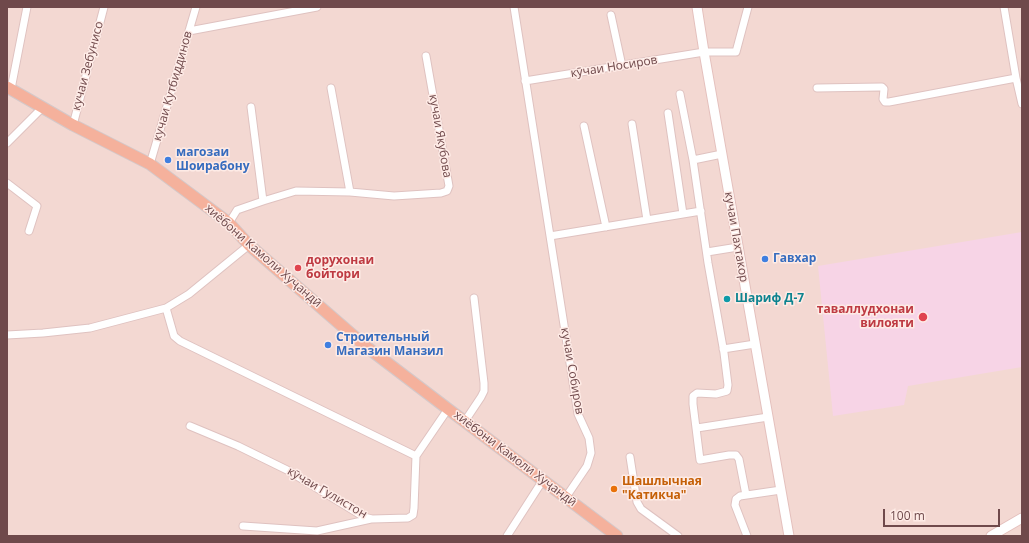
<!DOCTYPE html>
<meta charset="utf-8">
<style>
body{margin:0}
#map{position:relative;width:1029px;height:543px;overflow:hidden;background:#fae6e0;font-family:"Open Sans",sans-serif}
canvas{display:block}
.frame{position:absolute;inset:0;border:8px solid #6f494b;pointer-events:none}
.scale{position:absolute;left:883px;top:509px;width:117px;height:18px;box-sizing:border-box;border:2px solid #6f494b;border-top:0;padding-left:5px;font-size:12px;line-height:14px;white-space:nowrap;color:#6f494b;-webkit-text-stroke:3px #feebe6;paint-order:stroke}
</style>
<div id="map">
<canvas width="1029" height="543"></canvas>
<div class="frame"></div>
<div class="scale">100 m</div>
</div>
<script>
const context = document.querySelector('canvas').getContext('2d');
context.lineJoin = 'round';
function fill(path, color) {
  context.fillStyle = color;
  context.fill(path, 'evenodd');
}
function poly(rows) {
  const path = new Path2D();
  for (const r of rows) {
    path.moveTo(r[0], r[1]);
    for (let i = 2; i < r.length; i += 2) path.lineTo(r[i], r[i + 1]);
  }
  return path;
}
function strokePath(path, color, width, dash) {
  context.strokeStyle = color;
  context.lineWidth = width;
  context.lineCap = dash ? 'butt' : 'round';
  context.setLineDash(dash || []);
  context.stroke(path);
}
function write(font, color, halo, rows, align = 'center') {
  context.font = font + ' "Open Sans",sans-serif';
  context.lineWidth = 3;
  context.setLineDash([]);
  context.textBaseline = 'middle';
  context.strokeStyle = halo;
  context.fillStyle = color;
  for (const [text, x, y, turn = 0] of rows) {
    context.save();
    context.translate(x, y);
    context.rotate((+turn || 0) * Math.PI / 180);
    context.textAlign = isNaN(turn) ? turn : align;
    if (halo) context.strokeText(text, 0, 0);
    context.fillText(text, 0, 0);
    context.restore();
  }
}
fill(poly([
 [7,7,1022,7,1022,536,7,536]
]), '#f3d8d2');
fill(poly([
 [1022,232,1022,367,908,386,904,405,833,416,818,266]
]), '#f7d4e6');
const minor = poly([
 [514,7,578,414,589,438,591,453,587,466,566,497],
 [1004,7,1016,78,1022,104],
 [611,15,622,66],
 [189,31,317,7],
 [525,81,704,52,736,52,748,7],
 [331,88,350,192],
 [817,88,880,87,882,87,884,89,883,99,885,102,889,102,1016,78],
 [11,89,27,7],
 [680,94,693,160,708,263,724,353,728,385,727,391,716,394,697,393,693,396,693,404,700,460,729,455,736,455,739,459,746,495],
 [251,107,263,201],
 [668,113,683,214],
 [632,124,647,220],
 [73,125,104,7],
 [584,126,606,227],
 [7,143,42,108],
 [693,160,722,154],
 [150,164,196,7],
 [7,183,37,206,29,231],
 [229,223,237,210,263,201,296,191,350,192,394,196,441,193,447,191,449,186,426,56],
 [550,236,701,211],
 [707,252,738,247],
 [166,308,174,336,180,341,416,456,448,409],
 [7,335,43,333,90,328,166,308,189,294,249,245],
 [723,349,755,344],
 [465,421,481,397,484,391,484,383,474,298],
 [190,426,238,446,287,470,364,517,372,519,408,518,413,515,414,508,416,456],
 [697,428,768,417],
 [630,457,637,502,641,509,678,536],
 [243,526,317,531,371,519],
 [507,536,543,480],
 [747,536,735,505,736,499,740,496,781,490]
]);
const secondary = poly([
 [697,7,704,52,789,536],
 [991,536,1022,518]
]);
const primary = poly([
 [7,87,73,125,150,164,229,223,249,245,364,345,448,409,617,536]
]);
strokePath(minor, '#dfc2c0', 9);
strokePath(secondary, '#e4c0bd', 11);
strokePath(primary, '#d4c8c9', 13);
strokePath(minor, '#fff', 7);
strokePath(secondary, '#fff', 9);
strokePath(primary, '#f5b19c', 11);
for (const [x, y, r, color] of [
 [168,160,4,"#3f7fe0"],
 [765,259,4,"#3f7fe0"],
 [298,268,4,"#e0444e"],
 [727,299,4,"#0f9aa8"],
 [923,317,5,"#e0444e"],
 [328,345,4,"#3f7fe0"],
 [614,489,4,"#e8710a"]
]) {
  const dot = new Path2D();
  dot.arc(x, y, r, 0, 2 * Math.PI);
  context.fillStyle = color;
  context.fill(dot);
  strokePath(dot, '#feebe6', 1.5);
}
write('12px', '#6f494b', '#feebe6', [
 ["кучаи Зебунисо",88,66,-75],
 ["кӯчаи Носиров",614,67,-9],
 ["кучаи Кутбиддинов",173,86,-74],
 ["кучаи Якубова",440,136,80],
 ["кучаи Пахтакор",736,237,80],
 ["хиёбони Камоли Хуҷандӣ",263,256,41],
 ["кучаи Собиров",572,371,80],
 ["хиёбони Камоли Хуҷандӣ",515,459,37],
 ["кӯчаи Гулистон",327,493,30]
]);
write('bold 12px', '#366cbe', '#feebe6', [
 ["магозаи",176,153],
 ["Шоирабону",176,167],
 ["Гавхар",773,259],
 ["Строительный",336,338],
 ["Магазин Манзил",336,352]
], 'left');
write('bold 12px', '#be3a42', '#feebe6', [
 ["дорухонаи",306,261],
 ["бойтори",306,275],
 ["таваллудхонаи",914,310,"right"],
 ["вилояти",914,324,"right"]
], 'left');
write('bold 12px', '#0d838f', '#feebe6', [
 ["Шариф Д-7",735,299]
], 'left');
write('bold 12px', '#c56008', '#feebe6', [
 ["Шашлычная",622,482],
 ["\"Катикча\"",622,496]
], 'left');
</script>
